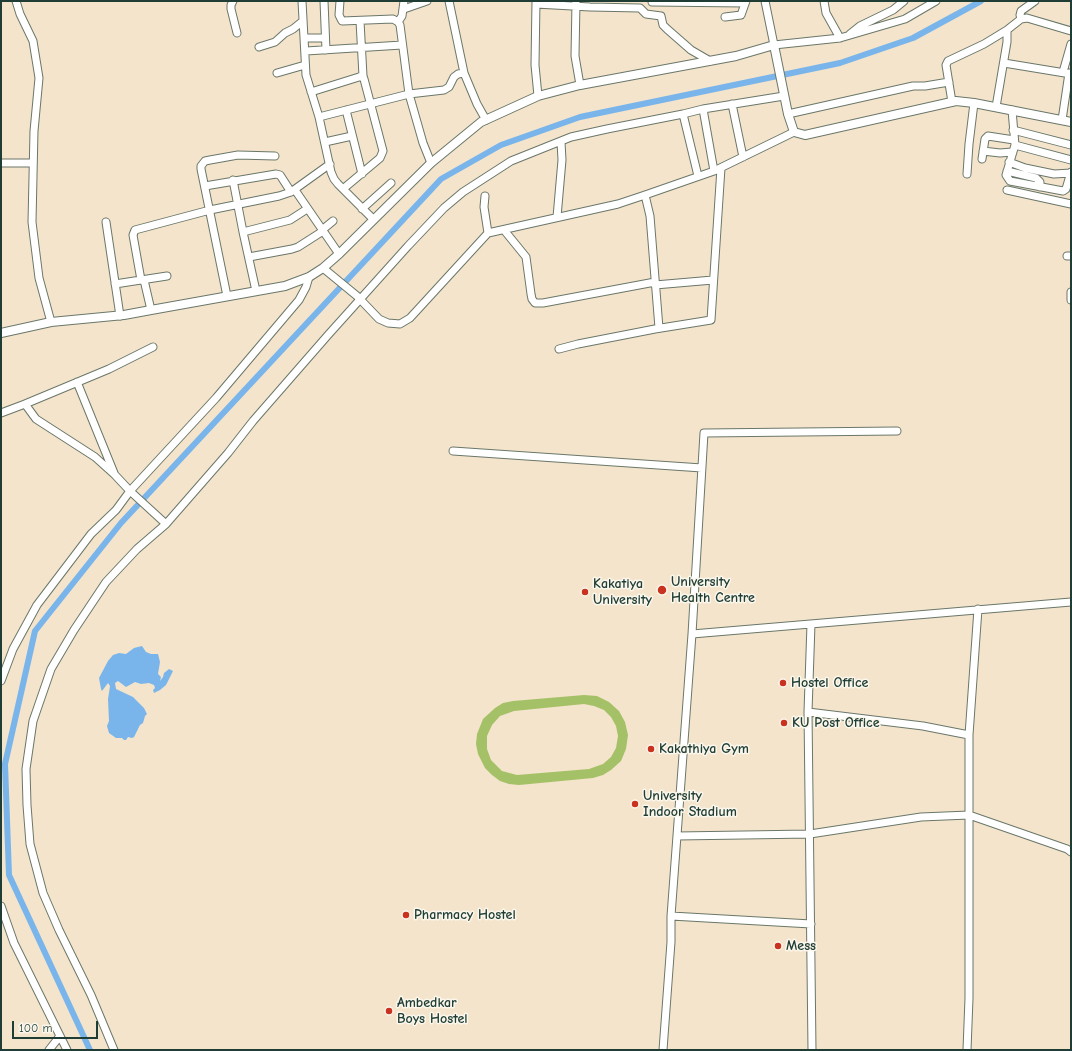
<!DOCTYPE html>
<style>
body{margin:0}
#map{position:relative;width:1072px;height:1051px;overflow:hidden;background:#f4e4cb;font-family:"Comic Neue",sans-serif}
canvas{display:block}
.frame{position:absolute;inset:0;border:2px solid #1f3d34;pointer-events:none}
.scale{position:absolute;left:12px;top:1021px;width:86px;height:18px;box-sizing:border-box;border:2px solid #1f3d34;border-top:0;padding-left:5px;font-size:12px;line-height:14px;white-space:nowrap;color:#1f3d34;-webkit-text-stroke:3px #fbf7ec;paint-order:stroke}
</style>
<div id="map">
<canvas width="1072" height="1051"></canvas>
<div class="frame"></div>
<div class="scale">100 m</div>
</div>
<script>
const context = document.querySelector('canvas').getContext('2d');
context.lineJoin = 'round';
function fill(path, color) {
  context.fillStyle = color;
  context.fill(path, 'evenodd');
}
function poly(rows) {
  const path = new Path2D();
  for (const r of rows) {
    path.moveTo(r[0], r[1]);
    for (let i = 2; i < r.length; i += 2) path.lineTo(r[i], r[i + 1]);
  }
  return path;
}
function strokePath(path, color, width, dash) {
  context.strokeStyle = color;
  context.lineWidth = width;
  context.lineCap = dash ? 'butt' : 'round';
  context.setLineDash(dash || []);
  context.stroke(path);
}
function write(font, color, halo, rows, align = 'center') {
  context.font = font + ' "Comic Neue",sans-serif';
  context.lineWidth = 3;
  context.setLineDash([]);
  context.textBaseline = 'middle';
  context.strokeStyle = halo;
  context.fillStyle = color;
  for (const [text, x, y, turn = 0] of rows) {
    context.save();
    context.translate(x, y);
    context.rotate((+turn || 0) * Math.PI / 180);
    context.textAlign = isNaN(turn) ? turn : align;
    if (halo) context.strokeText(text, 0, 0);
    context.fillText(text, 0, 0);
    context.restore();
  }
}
fill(poly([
 [584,695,597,696,609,702,619,711,625,722,628,735,626,749,621,761,611,770,603,775,593,778,519,785,509,784,500,781,492,775,485,768,478,754,476,744,477,734,483,719,495,708,503,703,513,701],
 [584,704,594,706,604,710,611,717,616,726,618,736,616,748,611,757,603,764,589,769,517,775,502,771,491,760,487,749,487,736,492,725,500,716,514,711]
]), '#a5c167');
fill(poly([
 [142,646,146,652,151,654,158,654,160,662,158,674,161,677,160,681,163,677,164,673,169,669,173,671,166,685,160,690,154,693,153,690,155,688,154,685,149,683,141,684,135,682,126,687,118,681,115,683,116,689,133,697,144,708,147,714,145,716,143,723,140,725,134,737,132,738,128,737,126,740,124,740,122,738,116,738,109,733,107,726,109,721,108,699,110,686,108,683,102,691,101,689,99,678,108,661,113,655,119,653,126,654,134,648]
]), '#79b5eb');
strokePath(poly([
 [90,1050,9,875,5,764,35,631,121,523,441,179,501,145,580,117,840,63,913,38,981,1]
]), '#79b5eb', 6);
const minor = poly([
 [16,1,20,14,33,41,39,78,34,131,32,222,39,278,51,322],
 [233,1,231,5,231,9,237,33],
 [302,1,306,75,319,117,331,172,334,179,338,184,373,219],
 [324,1,326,50],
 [340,1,339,15,342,21,393,19,398,22,400,25,409,94,423,143,431,163],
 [449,1,464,73,477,104,486,120],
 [536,1,535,65,538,96],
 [765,1,774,45,840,38,905,19,936,1],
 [824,1,826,13,840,38],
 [576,2,575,56,580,85],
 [652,2,745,3],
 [536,4,590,7,640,8,646,14,661,16,663,25,667,29,691,50,710,61],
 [404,9,427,1],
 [725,17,741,15,746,1],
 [1021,19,1020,15,1021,11,1035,1],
 [360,21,363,76],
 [398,22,402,16,404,1],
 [850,34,860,26,893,10,904,1],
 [305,38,325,38],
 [259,47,275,42,285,33,293,29,303,21],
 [306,51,402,45],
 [1004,63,1071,74],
 [1063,72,1071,44],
 [277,73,305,65],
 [311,92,359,77,363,76,364,79,383,151,380,158,343,189],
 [952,102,946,65,948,61,984,44,1007,30,1021,19,1027,18,1071,31],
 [732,104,743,157],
 [996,107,1007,42,1007,30],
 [703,109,714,171],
 [346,110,362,174],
 [1012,110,1015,145,1071,160],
 [788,114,913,86,925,86,949,82],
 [319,117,409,94,444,90,449,87,454,77,458,74,464,73],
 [1062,120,1069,73],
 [1013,130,1071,145],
 [325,142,352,136],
 [1015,145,1006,175,1010,181,1063,191,1066,189,1071,172],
 [983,151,1000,153,1012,152],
 [982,159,985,139,988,136,1014,140],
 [1009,162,1025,168,1054,174,1071,173],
 [1,163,33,163],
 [1007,171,1036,178,1040,182,1040,187],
 [967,174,969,144,974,103],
 [698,176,683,114,703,109,784,96],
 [233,180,243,232,256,291],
 [205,186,276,174,280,175,291,192],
 [295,190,339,254],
 [1007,190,1071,204],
 [645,195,650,216,659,328],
 [485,196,484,207,488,233],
 [362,209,391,183],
 [557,217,562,160,561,142],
 [106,222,120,316],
 [322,230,333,221],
 [504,230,526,257,531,294,532,299,535,303,543,303,655,282],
 [243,232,290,220,307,209],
 [1067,256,1071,256],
 [249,257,292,249,298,247,323,231],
 [323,268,357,296,379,319,388,323,400,324,410,318,488,233,618,204,645,195,714,171,794,132],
 [141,280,133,235,135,230,210,210,279,196,291,192,330,164],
 [144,280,151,310],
 [115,284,167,276],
 [655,285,713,280],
 [1071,292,1071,300],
 [227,296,201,169,201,166,205,161,210,160,238,155,275,156],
 [559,349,578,344,655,329,711,320,721,168],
 [77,382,114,473],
 [25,404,109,369,153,347],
 [1,413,25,404,36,419,95,457,115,475,130,491,166,524],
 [453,451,702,468],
 [811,624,808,712,812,1050],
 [692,634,1071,602],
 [1,681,13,649,37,605,91,534,116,510,130,491,216,398,299,300,306,287,309,277],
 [808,712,923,726,969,735],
 [677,836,810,834,921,817,969,815,1067,849,1071,852],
 [1,906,14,943,67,1050],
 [671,916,811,924],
 [49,1050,60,1036],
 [114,1050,91,995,59,930,43,893,30,844,27,805,26,769,33,721,51,669,74,630,106,582,137,549,166,524,228,453,253,421,328,335,408,246,444,208,463,192,511,161,571,137,607,129,683,114],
 [663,1050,671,942,671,916,692,634,704,433,897,431],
 [967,1050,969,998,969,735,978,609]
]);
const tertiary = poly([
 [1,333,51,322,124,315,151,310,285,286,309,277,323,268,339,254,431,163,481,122,538,96,580,85,736,56,774,45,788,114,794,132,805,135,956,101,974,103,1071,122]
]);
strokePath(minor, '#6a7769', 9);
strokePath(tertiary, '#6a7769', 10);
strokePath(minor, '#fff', 7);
strokePath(tertiary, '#fff', 8);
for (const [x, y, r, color] of [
 [662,590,5,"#c8321e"],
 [585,592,4,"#c8321e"],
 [783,683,4,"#c8321e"],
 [784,723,4,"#c8321e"],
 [651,749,4,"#c8321e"],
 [635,804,4,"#c8321e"],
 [406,915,4,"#c8321e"],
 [778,946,4,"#c8321e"],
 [389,1011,4,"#c8321e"]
]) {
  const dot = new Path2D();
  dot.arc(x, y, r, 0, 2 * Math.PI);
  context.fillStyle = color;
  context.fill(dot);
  strokePath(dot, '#fbf7ec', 1.5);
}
write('bold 14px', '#1f3d34', '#fbf7ec', [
 ["University",671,582],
 ["Health Centre",671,598],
 ["Kakatiya",593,584],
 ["University",593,600],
 ["Hostel Office",791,683],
 ["KU Post Office",792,723],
 ["Kakathiya Gym",659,749],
 ["University",643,796],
 ["Indoor Stadium",643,812],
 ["Pharmacy Hostel",414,915],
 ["Mess",786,946],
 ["Ambedkar",397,1003],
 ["Boys Hostel",397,1019]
], 'left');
</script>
